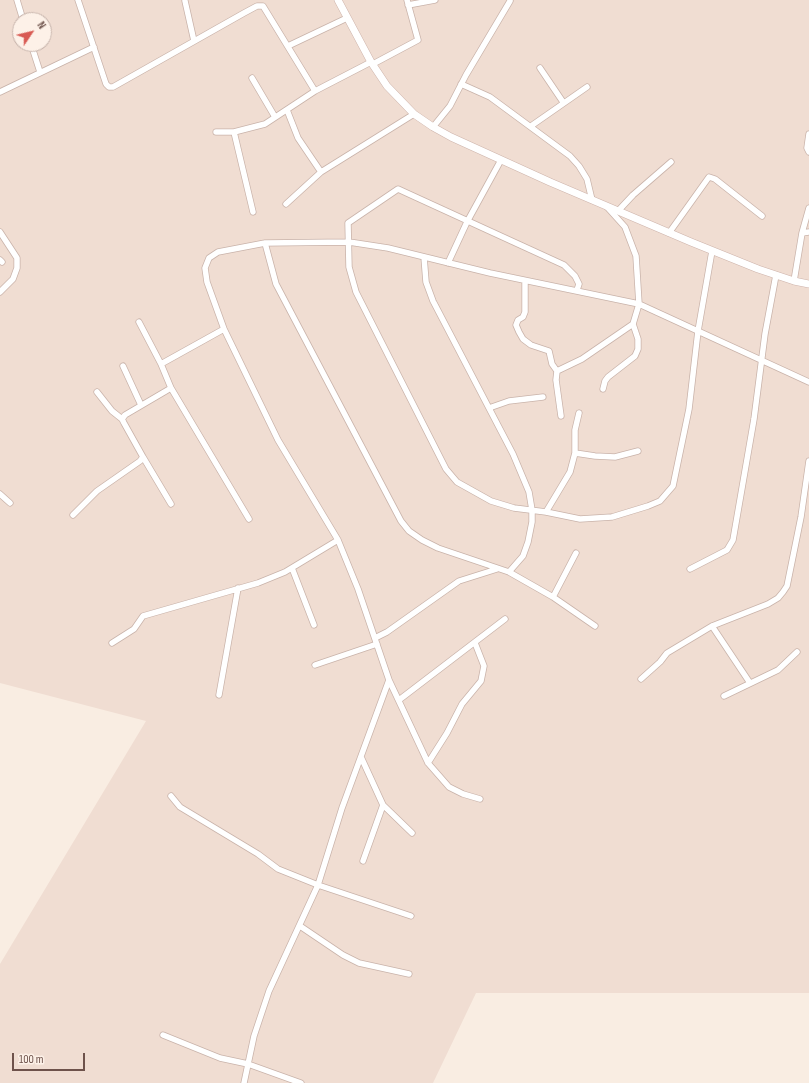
<!DOCTYPE html>
<style>
body{margin:0}
#map{position:relative;width:809px;height:1083px;overflow:hidden;background:#f9ede2;font-family:"Sofia Sans Condensed",sans-serif}
canvas{display:block}
.north{position:absolute;left:12px;top:12px;width:40px;height:40px;box-sizing:border-box;background:#fdf1e8;border:1px solid #c4b1a9;border-radius:50%;rotate:55deg;font-size:11px;font-weight:700;line-height:16px;text-align:center;color:#6e524b}
.north::after{content:'';display:block;margin:auto;width:14px;height:18px;background:#d85a53;clip-path:polygon(50% 0,100% 100%,50% 72%,0 100%)}
.scale{position:absolute;left:12px;top:1053px;width:73px;height:18px;box-sizing:border-box;border:2px solid #6e524b;border-top:0;padding-left:5px;font-size:12px;line-height:14px;white-space:nowrap;color:#6e524b;-webkit-text-stroke:3px #fdf1e8;paint-order:stroke}
</style>
<div id="map">
<canvas width="809" height="1083"></canvas>
<div class="north">N</div>
<div class="scale">100 m</div>
</div>
<script>
const context = document.querySelector('canvas').getContext('2d');
context.lineJoin = 'round';
function fill(path, color) {
  context.fillStyle = color;
  context.fill(path, 'evenodd');
}
function poly(rows) {
  const path = new Path2D();
  for (const r of rows) {
    path.moveTo(r[0], r[1]);
    for (let i = 2; i < r.length; i += 2) path.lineTo(r[i], r[i + 1]);
  }
  return path;
}
function strokePath(path, color, width, dash) {
  context.strokeStyle = color;
  context.lineWidth = width;
  context.lineCap = dash ? 'butt' : 'round';
  context.setLineDash(dash || []);
  context.stroke(path);
}
fill(poly([
 [0,0,809,0,809,993,476,993,433,1083,0,1083,0,964,146,721,0,683],
 [20,20,44,20,44,44,20,44]
]), '#f0ddd2');
const street = poly([
 [17,0,23,20],
 [78,0,106,84,109,87,113,87,244,13,257,6,263,6,315,91],
 [185,1,194,41],
 [408,5,435,0],
 [31,44,40,72],
 [288,46,347,18],
 [373,64,418,40,407,0],
 [540,68,563,102],
 [252,78,275,117],
 [461,84,490,97,570,156,579,166,587,179,592,200],
 [0,92,94,47],
 [287,110,298,138,321,172],
 [531,126,587,87],
 [433,127,450,106,466,75,510,1],
 [216,132,234,132,265,124,315,91,371,62],
 [234,132,253,212],
 [809,134,807,148,809,152],
 [286,204,321,172,414,114],
 [618,211,633,195,671,162],
 [0,232,17,258,17,268,13,279,0,292],
 [669,233,709,177,715,179,762,216],
 [802,233,809,208],
 [265,243,276,284,401,521,409,531,422,540,438,548,509,572,553,597,595,626],
 [424,257,426,282,433,301,513,454,529,492,532,510,532,522,528,542,523,556,509,572],
 [0,260,2,262],
 [448,263,467,222,501,160],
 [525,281,525,312,523,317,518,320,516,325,519,332,523,339,531,345,549,351,552,364,557,371],
 [794,281,802,233,809,232],
 [577,290,579,284,575,276,564,265,398,189,348,223,349,267,356,292,446,469,457,482,491,501,514,508,546,512,580,519,612,517,648,506,660,501,673,486,689,409,698,331,712,251],
 [139,322,161,364,171,388,249,519],
 [161,364,224,329],
 [123,366,141,405],
 [603,389,605,381,608,377,635,356,638,349,638,339,633,324,639,304,636,256,625,227,607,207],
 [97,392,112,411,122,419],
 [489,408,509,401,543,397],
 [561,416,556,380,557,371,582,359,633,324],
 [575,453,595,456,615,457,638,451],
 [143,457,171,504],
 [0,494,10,503],
 [546,512,570,472,575,453,575,430,579,413],
 [73,515,97,491,140,461,143,457,124,423,122,419,125,415,171,388],
 [292,568,314,625],
 [690,569,727,550,733,540,754,419,765,334,776,275],
 [553,597,576,553],
 [712,626,750,683],
 [375,638,387,632,459,581,497,569],
 [112,643,134,629,143,616,258,583,285,572,338,540],
 [315,665,377,644],
 [641,679,660,662,667,653,712,626,768,604,778,598,783,592,787,586,801,517,809,461],
 [219,695,238,588],
 [724,696,778,670,797,652],
 [399,700,505,619],
 [361,757,383,805,412,833],
 [428,763,447,733,462,704,481,681,484,666,475,643],
 [171,796,180,807,258,854,278,869,318,885,411,916],
 [480,799,463,794,449,787,428,763,389,680,358,589,338,540,278,440,224,329,207,282,205,268,209,258,218,252,265,243,349,242,388,248,490,273,639,304,809,382],
 [363,861,383,805],
 [300,926,343,955,359,963,409,974],
 [163,1035,220,1058,248,1064,301,1083],
 [244,1083,254,1036,269,991,318,885,342,808,389,680]
]);
const secondary = poly([
 [338,0,371,62,387,86,414,114,433,127,451,137,550,182,691,242,758,269,794,281,809,284]
]);
strokePath(street, '#c9b3aa', 7);
strokePath(secondary, '#ceb4ab', 8);
strokePath(street, '#fff', 5.5);
strokePath(secondary, '#fff', 7);
</script>
